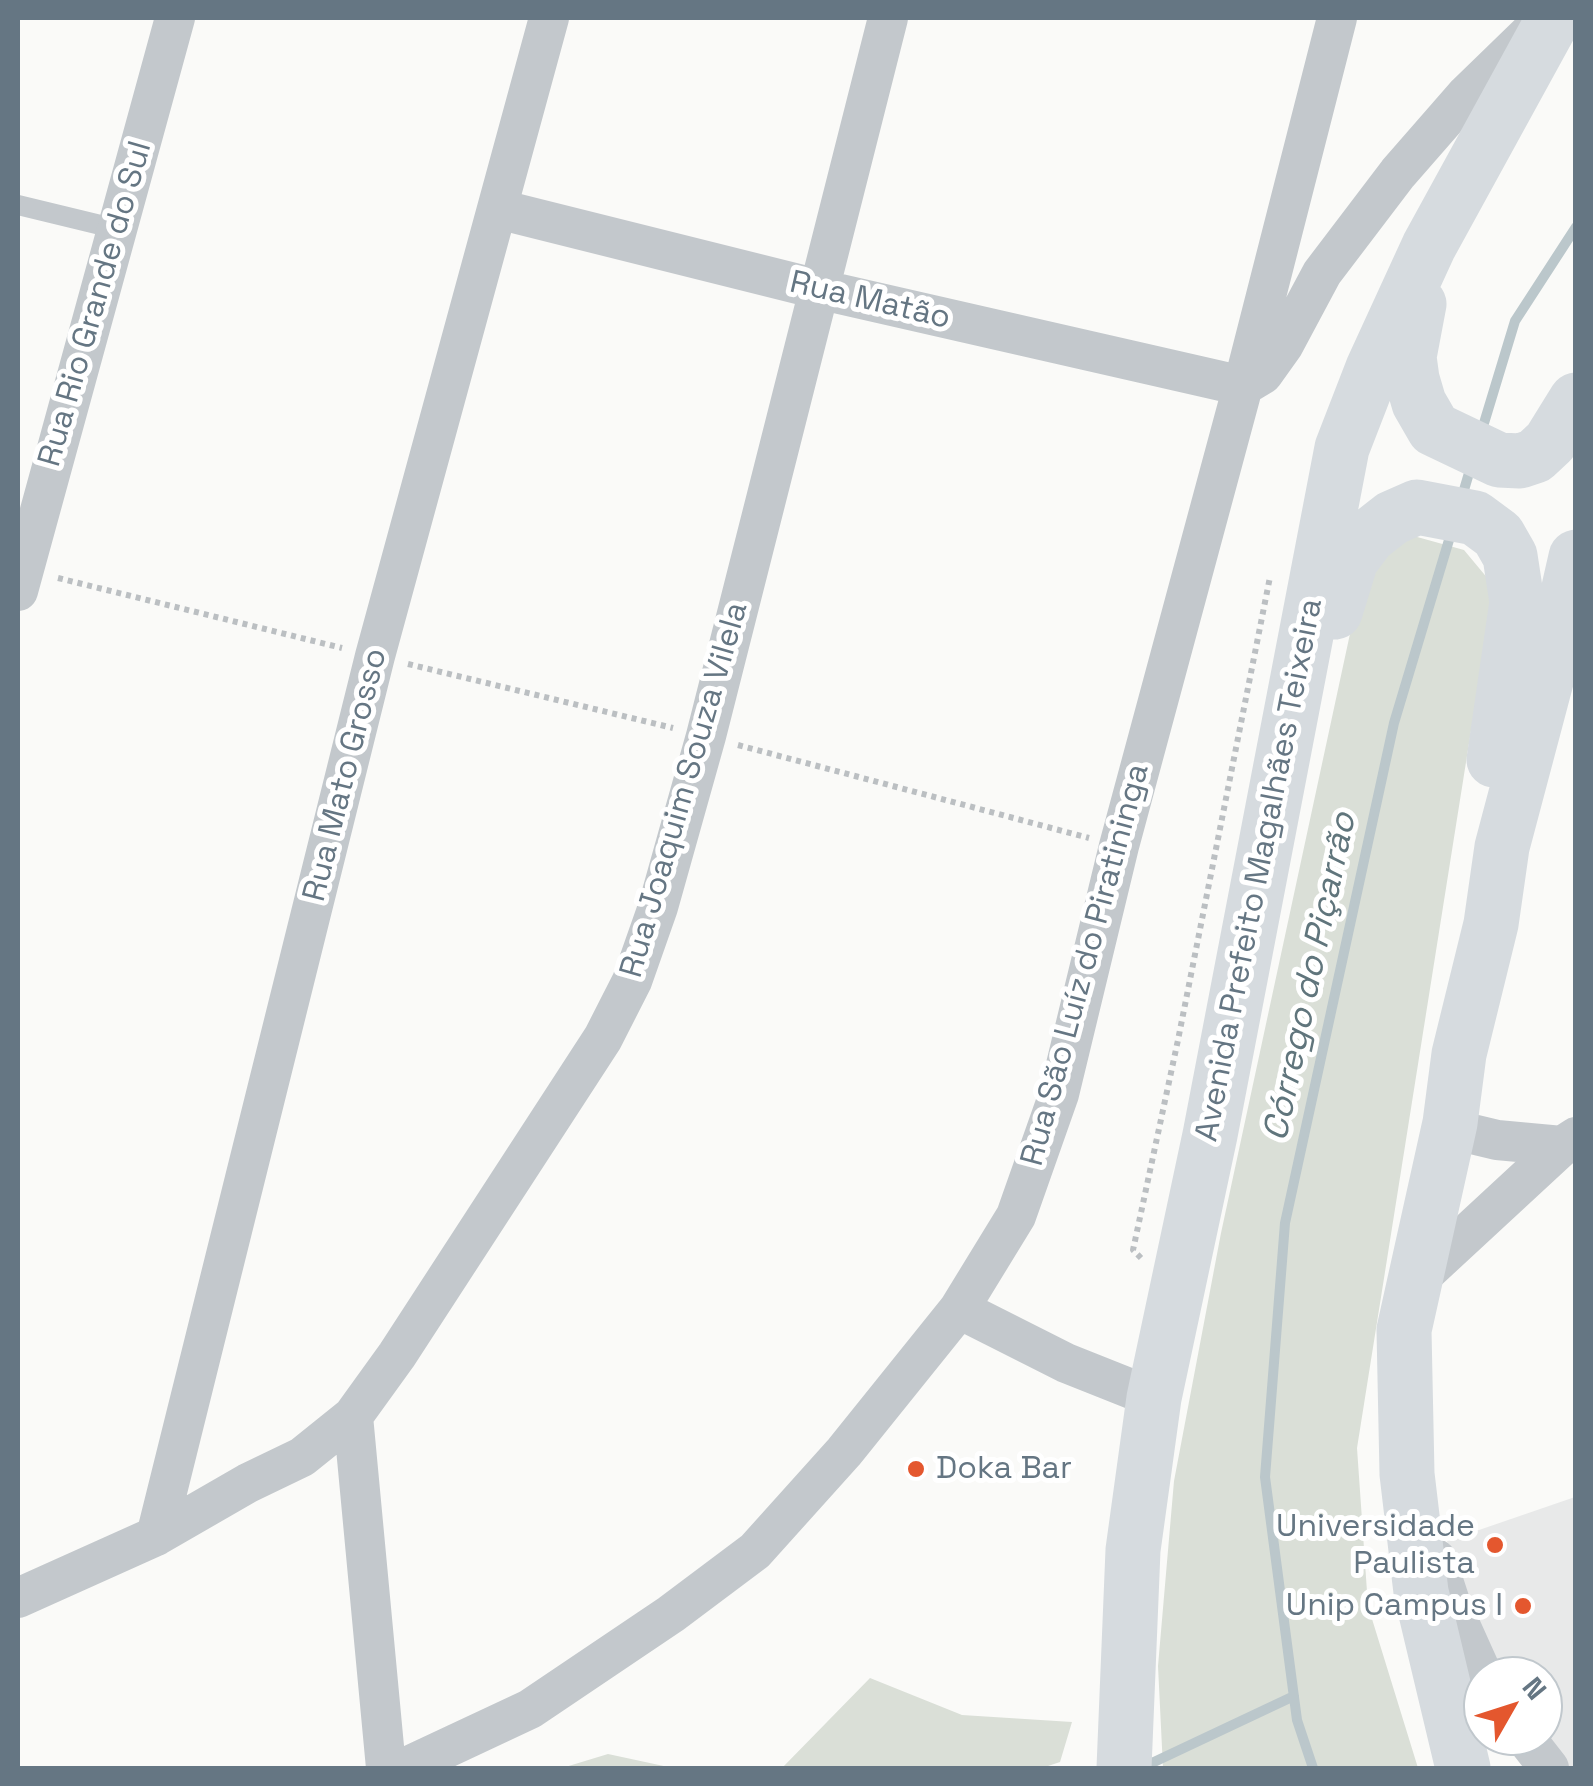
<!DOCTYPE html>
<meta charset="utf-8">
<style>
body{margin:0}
#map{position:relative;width:1593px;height:1786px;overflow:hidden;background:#fafaf8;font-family:"Space Grotesk",sans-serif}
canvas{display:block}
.frame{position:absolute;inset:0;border:20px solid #657683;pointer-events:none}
.north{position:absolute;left:1463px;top:1656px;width:100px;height:100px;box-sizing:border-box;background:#fff;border:2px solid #c1c8cd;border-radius:50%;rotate:51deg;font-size:28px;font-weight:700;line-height:40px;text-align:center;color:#657683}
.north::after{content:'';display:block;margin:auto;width:35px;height:45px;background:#e4572e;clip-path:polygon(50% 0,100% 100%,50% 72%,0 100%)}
</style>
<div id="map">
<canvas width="1593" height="1786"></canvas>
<div class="frame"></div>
<div class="north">N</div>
</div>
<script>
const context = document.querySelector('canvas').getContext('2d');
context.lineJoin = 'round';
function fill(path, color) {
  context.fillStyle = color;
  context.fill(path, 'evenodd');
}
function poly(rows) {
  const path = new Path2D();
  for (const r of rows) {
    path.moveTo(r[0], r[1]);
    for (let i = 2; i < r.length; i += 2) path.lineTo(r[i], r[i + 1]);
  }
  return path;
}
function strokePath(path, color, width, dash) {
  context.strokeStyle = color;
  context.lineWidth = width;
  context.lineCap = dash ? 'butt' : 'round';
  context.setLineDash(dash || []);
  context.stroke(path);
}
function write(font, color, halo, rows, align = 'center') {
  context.font = font + ' "Space Grotesk",sans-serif';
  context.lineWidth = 10;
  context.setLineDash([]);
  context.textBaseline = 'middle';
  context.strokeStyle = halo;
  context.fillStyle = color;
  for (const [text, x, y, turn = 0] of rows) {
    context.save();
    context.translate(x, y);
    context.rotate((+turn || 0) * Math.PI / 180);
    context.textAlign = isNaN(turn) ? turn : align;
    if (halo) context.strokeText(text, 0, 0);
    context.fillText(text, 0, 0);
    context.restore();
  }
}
fill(poly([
 [1575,1497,1575,1768,1567,1768,1543,1736,1543,1676,1497,1676,1494,1672,1447,1541]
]), '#e8e9e9');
fill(poly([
 [1410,535,1464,550,1494,586,1357,1448,1368,1606,1418,1768,1163,1768,1158,1666,1174,1481,1221,1233,1362,578],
 [870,1678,962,1715,1072,1722,1060,1762,1042,1768,782,1768],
 [608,1754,673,1768,562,1768]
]), '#dadfd7');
strokePath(poly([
 [1481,433,1515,321,1576,227],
 [1461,500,1472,463],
 [1154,1762,1294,1696],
 [1313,1768,1297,1720,1265,1477,1285,1223,1394,723,1452,530]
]), '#bbc7cb', 10);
strokePath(poly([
 [58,578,342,648],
 [408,664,673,728],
 [738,745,1089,838],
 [1141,1258,1133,1250,1178,1040,1270,577]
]), '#bbbfc2', 6, [5, 5]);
strokePath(poly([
 [18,205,117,229]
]), '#c3c8cc', 20);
strokePath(poly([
 [498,209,818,289,1243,386],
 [1243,386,1263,374,1283,346,1322,273,1398,173,1467,94,1535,28],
 [18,591,175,18],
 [1450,1123,1472,1134,1497,1140,1562,1146],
 [1415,1282,1562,1146,1576,1137],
 [959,1309,1066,1363,1154,1398],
 [353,1416,386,1768],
 [156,1536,375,656,549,18],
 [1436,1559,1451,1605,1483,1676],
 [18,1598,156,1536,248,1483,302,1457,353,1416,397,1355,603,1038,632,981,658,907,706,736,888,18],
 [1524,1736,1549,1768],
 [404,1768,530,1709,671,1614,755,1551,844,1452,959,1309,1016,1216,1059,1094,1119,846,1243,386,1337,18]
]), '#c3c8cc', 40);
strokePath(poly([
 [1419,304,1409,357,1412,379,1419,403,1434,429,1499,460,1520,461,1535,456,1550,442,1576,400],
 [1335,612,1351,560,1369,536,1392,518,1417,507,1475,518,1498,535,1510,556,1517,602,1494,760],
 [1124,1768,1133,1550,1154,1398,1210,1135,1342,448,1373,368,1429,246,1554,18],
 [1463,1768,1421,1592,1407,1474,1404,1330,1450,1123,1459,1054,1491,924,1502,847,1558,636,1576,557]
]), '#d6dbdf', 55);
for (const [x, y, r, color] of [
 [916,1469,10,"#e4572e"],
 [1495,1545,10,"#e4572e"],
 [1523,1606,10,"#e4572e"]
]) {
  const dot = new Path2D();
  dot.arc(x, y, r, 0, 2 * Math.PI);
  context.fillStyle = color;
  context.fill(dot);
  strokePath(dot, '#fff', 4);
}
write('32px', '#657683', '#fff', [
 ["Rua Matão",870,301,13],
 ["Rua Rio Grande do Sul",96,304,-74],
 ["Rua Mato Grosso",346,775,-76],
 ["Rua Joaquim Souza Vilela",685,790,-74],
 ["Avenida Prefeito Magalhães Teixeira",1260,870,-79],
 ["Rua São Luíz do Piratininga",1086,965,-75]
]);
write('32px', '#657683', '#fff', [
 ["Doka Bar",936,1469,"left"],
 ["Universidade",1475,1527],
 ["Paulista",1475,1564],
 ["Unip Campus I",1503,1606]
], 'right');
write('italic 35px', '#60757c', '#fff', [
 ["Córrego do Piçarrão",1311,977,-78]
]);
</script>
